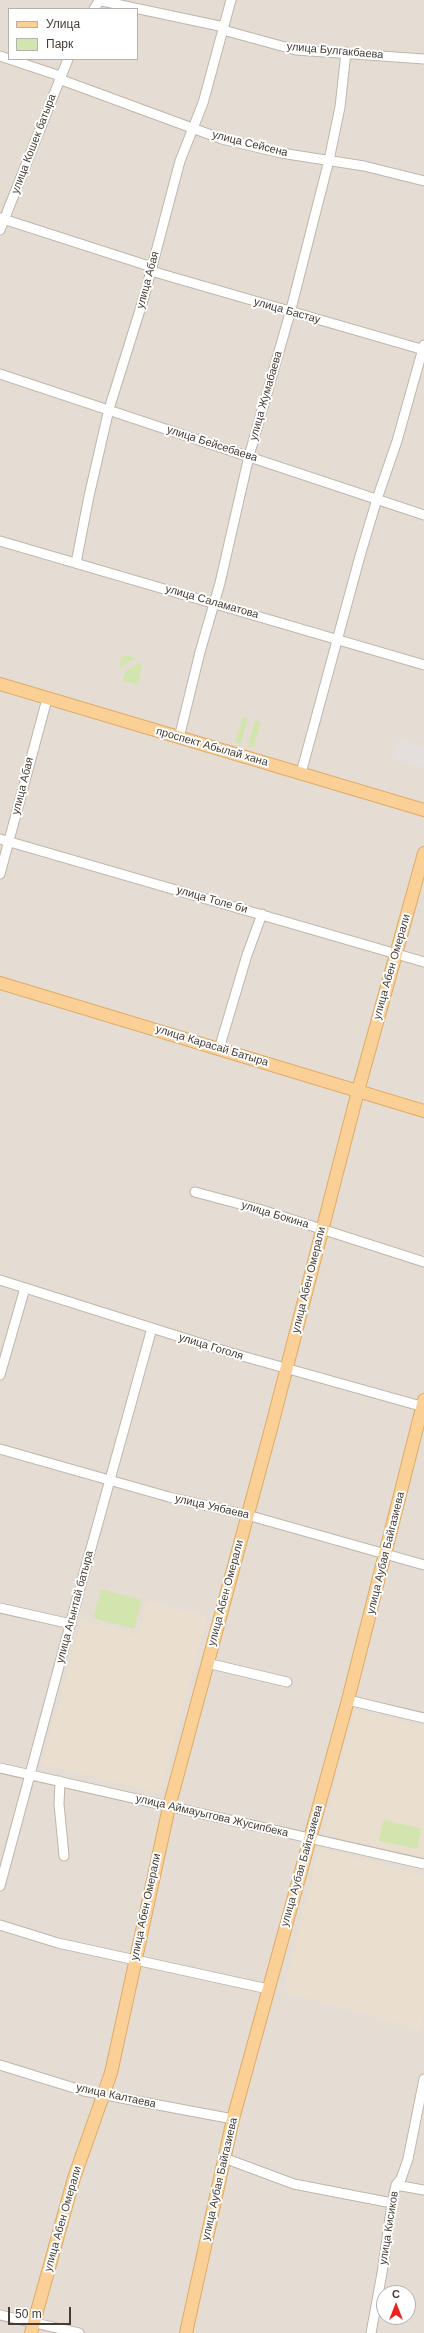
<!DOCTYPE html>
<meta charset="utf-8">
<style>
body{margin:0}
#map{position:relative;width:424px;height:2333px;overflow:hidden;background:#f2ece5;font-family:Helvetica,sans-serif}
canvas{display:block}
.legend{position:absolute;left:8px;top:8px;width:130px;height:52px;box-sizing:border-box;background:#fff;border:1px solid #b4b1ae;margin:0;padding:5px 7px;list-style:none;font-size:12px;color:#443c35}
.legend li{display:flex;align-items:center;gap:8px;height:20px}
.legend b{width:20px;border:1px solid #b4b1ae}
.north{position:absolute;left:376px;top:2285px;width:40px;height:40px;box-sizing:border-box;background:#fff;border:1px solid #b4b1ae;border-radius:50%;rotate:0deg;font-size:11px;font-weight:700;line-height:16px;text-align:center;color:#443c35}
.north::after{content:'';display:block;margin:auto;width:14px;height:18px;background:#f0211d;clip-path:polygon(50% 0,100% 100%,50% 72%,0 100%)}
.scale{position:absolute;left:8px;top:2307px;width:63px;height:18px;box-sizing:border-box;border:2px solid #443c35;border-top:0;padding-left:5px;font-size:12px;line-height:14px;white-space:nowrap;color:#443c35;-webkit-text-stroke:3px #fff;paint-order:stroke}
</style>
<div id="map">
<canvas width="424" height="2333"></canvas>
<ul class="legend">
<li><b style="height:5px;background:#fad096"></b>Улица</li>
<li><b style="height:11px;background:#d3e5af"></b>Парк</li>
</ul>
<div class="north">С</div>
<div class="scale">50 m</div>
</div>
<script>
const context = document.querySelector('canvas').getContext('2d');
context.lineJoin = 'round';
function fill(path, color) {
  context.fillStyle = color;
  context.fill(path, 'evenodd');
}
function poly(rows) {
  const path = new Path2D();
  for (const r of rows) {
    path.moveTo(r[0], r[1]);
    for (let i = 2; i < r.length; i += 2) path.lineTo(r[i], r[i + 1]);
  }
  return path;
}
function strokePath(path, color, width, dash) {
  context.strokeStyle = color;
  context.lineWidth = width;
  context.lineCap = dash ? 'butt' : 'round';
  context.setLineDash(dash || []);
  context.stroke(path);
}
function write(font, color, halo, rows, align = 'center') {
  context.font = font + ' Helvetica,sans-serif';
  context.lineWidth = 4;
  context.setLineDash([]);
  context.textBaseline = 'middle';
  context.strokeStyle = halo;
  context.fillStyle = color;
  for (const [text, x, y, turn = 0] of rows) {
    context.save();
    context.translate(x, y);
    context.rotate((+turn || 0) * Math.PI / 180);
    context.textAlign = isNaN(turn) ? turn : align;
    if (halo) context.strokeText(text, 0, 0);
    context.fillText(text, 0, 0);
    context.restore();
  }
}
fill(poly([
 [0,0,424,0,424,2333,0,2333],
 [9,9,137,9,137,59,9,59],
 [384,2293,408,2293,408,2317,384,2317]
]), '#e5ddd3');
fill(poly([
 [148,1601,207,1617,160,1793,42,1764,82,1620,138,1635],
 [355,1710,424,1726,424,1857,323,1834],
 [319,1847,424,1877,424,2014,421,2029,284,1992]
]), '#eadfcf');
fill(poly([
 [122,656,131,656,136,658,119,668],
 [140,662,142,666,138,685,123,681,125,672],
 [243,716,248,718,241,744,235,742],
 [255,720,261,722,254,747,248,746],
 [101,1589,142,1600,134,1629,93,1618],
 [383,1820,421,1828,417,1849,379,1841]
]), '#d3e5af');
fill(poly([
 [398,740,424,748,424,768,392,758]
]), '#e2dfdd');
const minor = poly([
 [94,9,99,1,102,1,224,27],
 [223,30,296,50,424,59],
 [0,56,60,76],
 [59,79,222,139,281,153,364,166,424,181],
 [0,218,152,267],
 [0,230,68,59],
 [151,271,424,350],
 [0,374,424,515],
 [0,541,424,665],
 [76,563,89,496,109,409,144,297,180,161,203,103,231,0],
 [179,738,200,652,220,583,249,456,290,313,329,160,340,107,346,52],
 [301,773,360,556,377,499,397,441,424,345],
 [0,839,424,962],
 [0,874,47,699],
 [219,1049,247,955,262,914],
 [195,1192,262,1210,424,1262],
 [0,1280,228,1352,424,1407],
 [0,1375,25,1288],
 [0,1449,169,1497,247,1515,424,1565],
 [0,1608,71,1624],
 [207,1663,287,1682],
 [348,1700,424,1718],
 [0,1768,424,1864],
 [60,1781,59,1804,64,1856],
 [0,1886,80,1588,152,1328],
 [0,1925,58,1943,268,1989],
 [0,2065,84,2091,233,2119],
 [224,2158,294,2184,392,2203],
 [396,2185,424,2190],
 [0,2315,79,2333],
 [371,2333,382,2273,392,2203,396,2185,401,2179,408,2159,424,2079]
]);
const major = poly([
 [0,684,424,810],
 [0,983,424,1111],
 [31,2333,74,2178,111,2073,169,1807,272,1425,358,1091,424,853],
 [186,2333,233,2119,348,1700,424,1400]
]);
strokePath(minor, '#bfb5ab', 11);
strokePath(major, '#deab66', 14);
strokePath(minor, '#fff', 9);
strokePath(major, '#fad096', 12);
write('11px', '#443c35', '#fff', [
 ["улица Булгакбаева",335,51,5],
 ["улица Кошек батыра",34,144,-69],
 ["улица Сейсена",250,144,14],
 ["улица Абая",148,280,-75],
 ["улица Бастау",287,311,16],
 ["улица Жумабаева",266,396,-74],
 ["улица Бейсебаева",212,444,18],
 ["улица Саламатова",212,602,16],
 ["проспект Абылай хана",212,747,16],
 ["улица Абая",23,786,-76],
 ["улица Толе би",212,900,16],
 ["улица Абен Омерали",392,967,-74],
 ["улица Карасай Батыра",212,1046,17],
 ["улица Бокина",275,1215,17],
 ["улица Абен Омерали",309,1280,-76],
 ["улица Гоголя",211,1347,17],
 ["улица Уябаева",212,1507,13],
 ["улица Аубая Байгазиева",386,1553,-76],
 ["улица Абен Омерали",226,1593,-75],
 ["улица Агынтай батыра",75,1607,-75],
 ["улица Аймауытова Жусипбека",212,1816,13],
 ["улица Аубая Байгазиева",302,1866,-74],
 ["улица Абен Омерали",146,1907,-78],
 ["улица Калтаева",116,2096,12],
 ["улица Аубая Байгазиева",220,2179,-77],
 ["улица Абен Омерали",63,2219,-74],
 ["улица Кисиков",389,2228,-81]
]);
</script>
